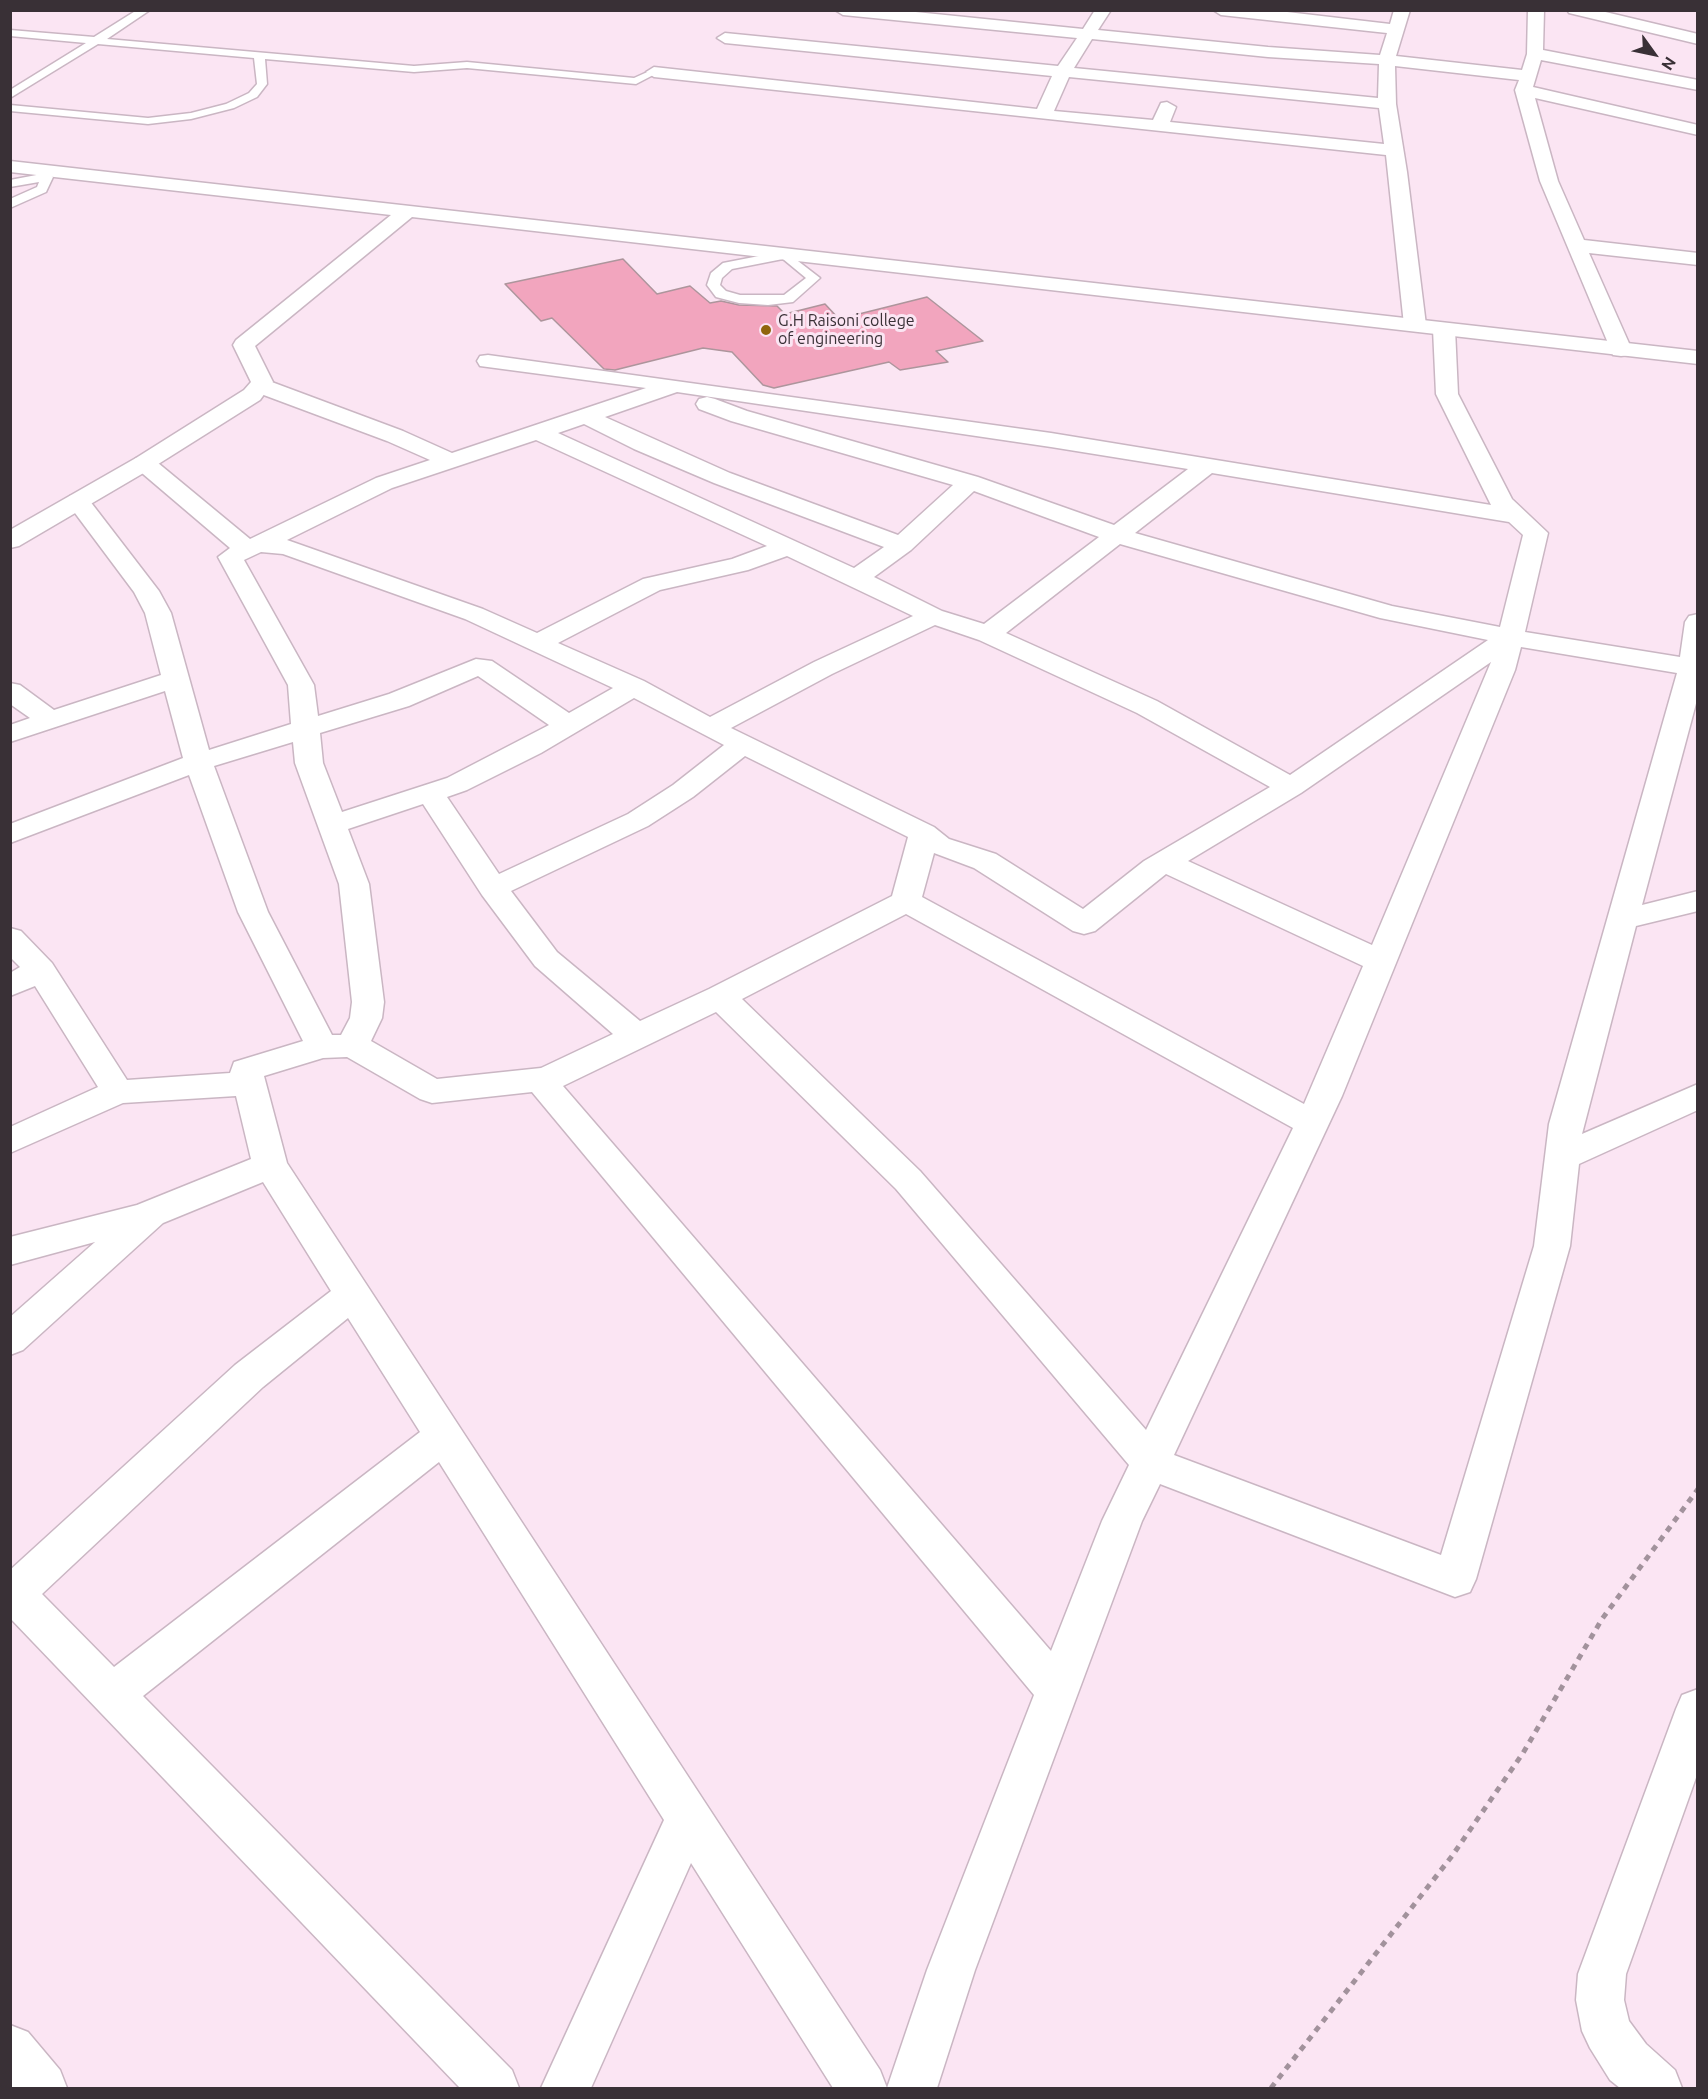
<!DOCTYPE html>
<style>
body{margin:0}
#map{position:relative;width:1708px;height:2099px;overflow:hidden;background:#fbe5f3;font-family:Ubuntu,sans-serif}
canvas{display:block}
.frame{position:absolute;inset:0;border:12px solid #393036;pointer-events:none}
.north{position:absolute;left:1624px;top:24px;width:60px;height:60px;-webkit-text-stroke:4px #fbe5f3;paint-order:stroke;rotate:123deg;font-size:16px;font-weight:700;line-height:24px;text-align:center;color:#393036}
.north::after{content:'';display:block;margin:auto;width:21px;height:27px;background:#393036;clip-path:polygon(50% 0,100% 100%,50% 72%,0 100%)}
</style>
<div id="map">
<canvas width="1708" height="2099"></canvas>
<div class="frame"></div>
<div class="north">N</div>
</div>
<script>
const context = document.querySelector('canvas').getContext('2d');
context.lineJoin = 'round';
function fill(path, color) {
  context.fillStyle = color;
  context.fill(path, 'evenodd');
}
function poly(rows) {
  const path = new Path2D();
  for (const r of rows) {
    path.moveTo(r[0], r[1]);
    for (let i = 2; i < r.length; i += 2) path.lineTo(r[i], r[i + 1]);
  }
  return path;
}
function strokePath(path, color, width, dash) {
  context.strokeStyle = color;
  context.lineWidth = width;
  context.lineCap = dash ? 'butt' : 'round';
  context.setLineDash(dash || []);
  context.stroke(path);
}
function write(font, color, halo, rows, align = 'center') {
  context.font = font + ' Ubuntu,sans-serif';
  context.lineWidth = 6;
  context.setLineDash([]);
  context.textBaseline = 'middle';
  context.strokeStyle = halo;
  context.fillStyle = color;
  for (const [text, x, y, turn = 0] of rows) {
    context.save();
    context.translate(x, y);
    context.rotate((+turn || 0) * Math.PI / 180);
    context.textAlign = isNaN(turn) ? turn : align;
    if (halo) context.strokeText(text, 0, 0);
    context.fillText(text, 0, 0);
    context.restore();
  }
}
const building = poly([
 [623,259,657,294,690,286,710,303,721,301,739,305,777,306,785,314,825,304,839,319,927,297,983,341,936,351,948,362,900,370,889,362,774,388,763,385,732,352,703,348,615,370,604,369,552,318,541,321,505,284,623,259]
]);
fill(building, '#f2a5be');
strokePath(building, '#ad959c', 1.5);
const lane = poly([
 [137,10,150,10,107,39,414,66,467,62,634,78,654,69,659,72,636,84,467,68,414,72,265,59,267,84,257,97,234,108,191,119,148,124,10,111,10,105,148,118,191,113,226,104,249,93,257,84,254,58,98,44,10,98,10,90,86,43,10,36,10,30,94,37,137,10],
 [47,173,53,177,46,192,10,208,10,199,37,187,39,182,10,187,10,180,47,173],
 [785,251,820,278,793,302,768,305,739,303,716,297,707,285,711,273,723,263,785,251],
 [783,259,806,278,784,295,740,295,726,291,720,285,722,278,732,269,783,259]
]);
const street = poly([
 [835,10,896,10,1083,29,1095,10,1111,10,1098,30,1268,47,1380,55,1387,33,1221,15,1213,10,1270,10,1390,24,1394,10,1410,10,1396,56,1522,70,1527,54,1528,10,1544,10,1543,50,1698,80,1698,90,1541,60,1533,87,1698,125,1698,135,1535,98,1558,181,1584,240,1698,253,1698,265,1589,253,1632,350,1629,355,1621,356,1613,355,1540,181,1515,90,1519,80,1395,66,1396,104,1407,172,1426,325,1422,329,1415,331,1408,329,1404,325,1386,155,654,77,646,72,654,67,1037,109,1052,76,725,43,717,38,725,33,1058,66,1077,38,843,15,835,10],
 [1092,39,1268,57,1379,64,1378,98,1074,68,1092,39],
 [1069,77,1379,108,1384,144,1170,122,1176,107,1167,102,1161,103,1153,120,1054,111,1069,77],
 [1567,10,1597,10,1698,34,1698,44,1569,13,1567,10],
 [1444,323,1451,325,1455,329,1458,394,1512,499,1548,533,1525,632,1680,657,1685,622,1689,616,1698,614,1698,696,1642,905,1698,891,1698,911,1636,926,1582,1134,1698,1084,1698,1110,1579,1164,1570,1246,1476,1579,1470,1592,1455,1597,1160,1484,1142,1521,975,1970,937,2088,833,2088,691,1863,591,2088,541,2088,664,1820,439,1462,143,1696,512,2070,519,2088,460,2088,10,1618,10,1570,235,1365,331,1291,263,1182,163,1223,23,1350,10,1355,10,1317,95,1242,10,1265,10,1237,137,1205,251,1159,236,1096,123,1103,10,1153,10,1127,98,1087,35,986,10,996,10,973,20,967,10,957,10,928,21,931,52,963,127,1080,230,1073,234,1062,303,1041,238,912,189,775,10,843,10,824,183,758,165,691,10,742,10,725,30,718,10,704,10,683,20,685,54,710,161,675,145,613,134,592,66,501,70,496,78,494,86,496,159,591,171,613,209,750,291,724,288,685,218,557,230,548,136,468,132,463,136,458,152,458,250,539,376,478,430,460,387,441,253,391,250,386,253,381,269,381,403,431,452,453,646,388,480,366,477,361,480,356,488,355,1051,433,1491,505,1436,394,1433,329,1437,325,1444,323],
 [677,392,1051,447,1188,469,1114,525,978,477,747,411,715,399,707,397,699,399,696,404,699,409,731,421,953,485,898,535,730,473,605,417,677,392],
 [584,424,634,449,714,483,884,547,854,568,558,433,584,424],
 [536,440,767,546,732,559,643,579,537,633,483,609,287,540,392,488,536,440],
 [1212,473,1509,522,1523,535,1500,627,1392,606,1135,533,1212,473],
 [974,491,1099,537,984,624,942,611,874,577,911,550,974,491],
 [1120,544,1380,618,1488,640,1290,775,1157,701,1006,633,1120,544],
 [261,552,283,554,465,619,613,688,569,713,492,661,476,659,389,694,318,716,314,685,244,560,261,552],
 [787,556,913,616,814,662,710,717,644,681,558,643,660,590,748,570,787,556],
 [935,625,979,640,1137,713,1270,787,1144,861,1083,909,996,854,949,839,934,827,731,728,832,674,935,625],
 [1521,647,1677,673,1549,1124,1534,1246,1441,1555,1174,1455,1342,1096,1515,670,1521,647],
 [1491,662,1372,945,1188,861,1301,793,1491,662],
 [478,676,549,725,447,778,342,812,323,763,320,733,409,706,478,676],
 [634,698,724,745,673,785,628,814,499,874,447,797,467,790,541,753,634,698],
 [293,742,295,763,339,884,352,1002,350,1018,341,1035,332,1035,268,912,214,766,293,742],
 [745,756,908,837,892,896,709,989,640,1021,557,952,511,891,648,826,693,797,745,756],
 [423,804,482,895,535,966,613,1034,541,1068,437,1079,371,1041,382,1018,384,1002,369,884,348,829,423,804],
 [934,853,974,868,1073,931,1084,934,1095,931,1166,874,1363,966,1304,1104,922,897,934,853],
 [906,914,1293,1128,1146,1430,920,1171,742,999,906,914],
 [716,1012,896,1189,1129,1465,1102,1521,1051,1651,563,1086,716,1012],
 [347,1057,420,1099,432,1103,532,1092,1034,1695,927,1970,887,2088,880,2070,287,1163,264,1076,323,1058,347,1057],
 [348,1318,420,1432,114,1667,42,1594,263,1387,348,1318],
 [1698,1689,1698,1772,1626,1974,1624,2000,1629,2021,1646,2044,1675,2070,1682,2088,1620,2088,1610,2080,1590,2048,1582,2031,1576,2000,1578,1974,1676,1709,1682,1695,1698,1689],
 [10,2025,28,2032,60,2070,67,2088,10,2088,10,2025]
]);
const secondary = poly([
 [10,161,1698,351,1698,364,412,217,255,346,273,382,260,400,152,468,19,546,10,548,10,530,136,458,244,390,251,382,233,345,236,340,391,215,10,172,10,161]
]);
strokePath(lane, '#cab6c3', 3);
strokePath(street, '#cab6c3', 3);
strokePath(secondary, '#cab6c3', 3);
strokePath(poly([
 [1271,2088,1452,1856,1523,1753,1602,1619,1698,1489]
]), '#a2929c', 5, [6, 6]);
fill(lane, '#fff');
fill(street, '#fff');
fill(secondary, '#fff');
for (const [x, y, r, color] of [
 [766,330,6,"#90650c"]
]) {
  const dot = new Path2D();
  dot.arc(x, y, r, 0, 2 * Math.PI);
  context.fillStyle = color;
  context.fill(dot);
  strokePath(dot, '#fbe5f3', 2);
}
write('16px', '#393036', '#fbe5f3', [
 ["G.H Raisoni college",778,321],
 ["of engineering",778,339]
], 'left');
</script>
